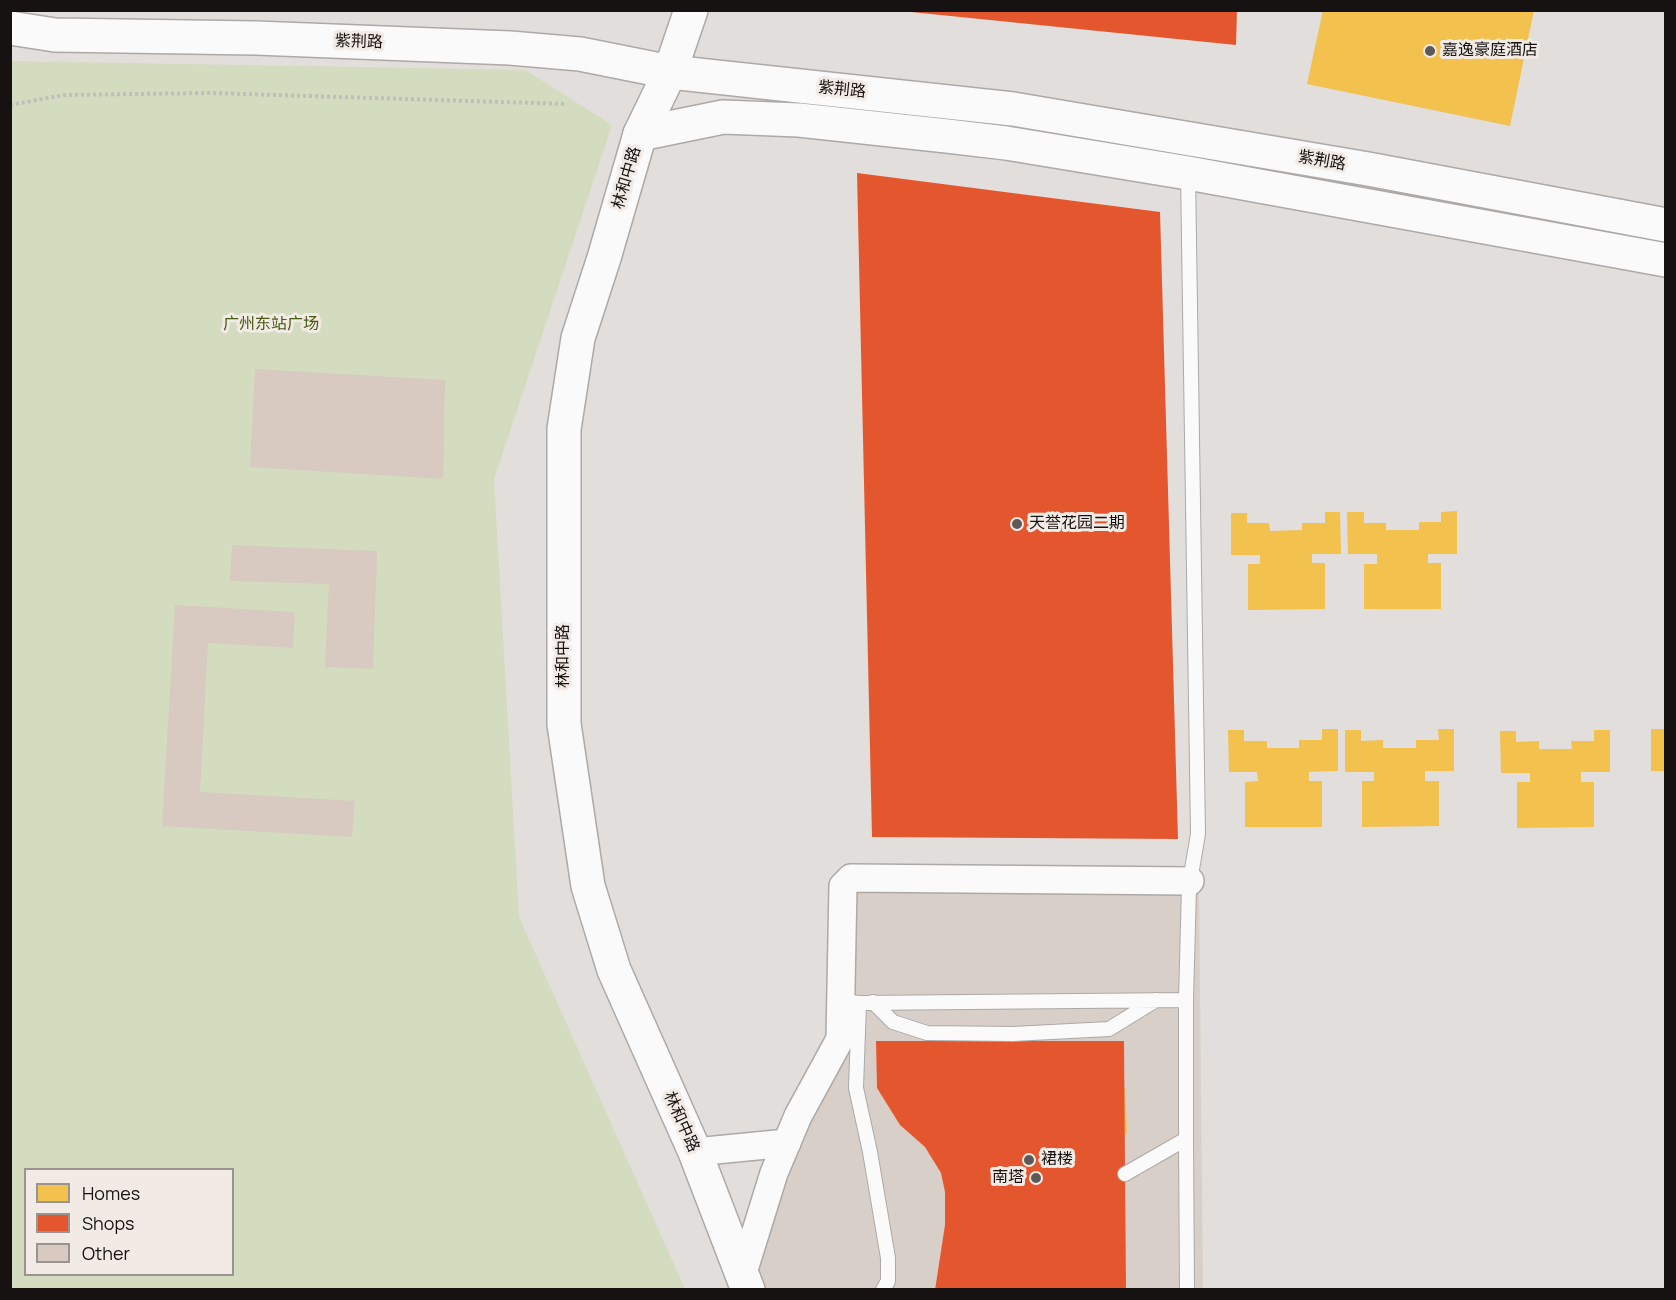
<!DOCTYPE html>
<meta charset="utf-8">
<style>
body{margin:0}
#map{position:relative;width:1676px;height:1300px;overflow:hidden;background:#e2dedb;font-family:Manrope,sans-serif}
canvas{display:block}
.frame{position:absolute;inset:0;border:12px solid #151211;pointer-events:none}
.legend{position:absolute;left:24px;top:1168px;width:210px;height:108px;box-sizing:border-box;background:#f2eae5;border:2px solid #9a9490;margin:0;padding:8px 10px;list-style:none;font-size:18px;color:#151211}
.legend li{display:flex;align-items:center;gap:12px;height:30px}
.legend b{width:30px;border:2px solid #9a9490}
</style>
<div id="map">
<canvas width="1676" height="1300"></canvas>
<div class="frame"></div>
<ul class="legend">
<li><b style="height:16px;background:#f2c14e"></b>Homes</li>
<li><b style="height:16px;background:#e4572e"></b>Shops</li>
<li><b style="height:16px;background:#d8cac0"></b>Other</li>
</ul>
</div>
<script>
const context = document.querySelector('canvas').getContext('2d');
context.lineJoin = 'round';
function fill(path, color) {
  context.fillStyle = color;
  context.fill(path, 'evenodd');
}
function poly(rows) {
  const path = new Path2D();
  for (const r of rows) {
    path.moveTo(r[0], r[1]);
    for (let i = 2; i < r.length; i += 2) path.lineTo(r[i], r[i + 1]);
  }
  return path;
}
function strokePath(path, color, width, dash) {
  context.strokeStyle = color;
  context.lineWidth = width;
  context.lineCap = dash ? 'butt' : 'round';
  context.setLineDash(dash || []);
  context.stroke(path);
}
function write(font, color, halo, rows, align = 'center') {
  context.font = font + ' Manrope,"Noto Sans SC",sans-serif';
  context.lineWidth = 6;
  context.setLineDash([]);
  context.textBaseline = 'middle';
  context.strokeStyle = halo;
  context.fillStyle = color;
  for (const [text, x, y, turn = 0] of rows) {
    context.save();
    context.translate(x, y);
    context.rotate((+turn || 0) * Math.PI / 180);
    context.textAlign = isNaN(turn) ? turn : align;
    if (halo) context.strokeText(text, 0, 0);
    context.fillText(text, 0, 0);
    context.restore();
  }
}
fill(poly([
 [851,887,1181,892,1199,894,1203,1289,766,1290,758,1269,803,1126,852,1032]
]), '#d9cfc9');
fill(poly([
 [11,61,525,70,612,125,494,479,519,917,685,1289,11,1290],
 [26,1170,232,1170,232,1274,26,1274]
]), '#d3dcbe');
fill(poly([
 [1323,10,1534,10,1510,126,1307,84],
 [1457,511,1457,554,1428,554,1428,563,1441,563,1441,609,1364,609,1364,564,1377,564,1377,554,1348,554,1347,512,1364,512,1364,523,1386,523,1386,530,1419,530,1419,522,1441,522,1441,512],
 [1325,512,1340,512,1341,554,1312,554,1312,563,1325,563,1325,609,1248,610,1248,564,1260,564,1260,555,1231,555,1231,513,1247,513,1247,523,1269,523,1270,531,1302,530,1302,523,1325,523],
 [1322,729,1338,729,1338,771,1309,772,1309,781,1322,781,1322,827,1245,827,1245,782,1258,781,1257,772,1229,772,1228,730,1244,730,1244,741,1267,741,1267,748,1299,748,1299,740,1322,740],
 [1438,729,1454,729,1454,771,1425,771,1425,781,1439,781,1439,826,1362,827,1362,781,1374,781,1374,772,1345,772,1345,730,1361,730,1361,741,1383,740,1383,748,1416,748,1416,740,1439,740],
 [1651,729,1666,729,1666,771,1651,771],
 [1594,730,1610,730,1610,772,1581,772,1581,782,1594,782,1594,827,1517,828,1517,782,1530,782,1530,773,1501,773,1500,731,1516,731,1516,742,1539,741,1539,749,1572,749,1571,741,1594,741],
 [1001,1084,1125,1087,1127,1132,1087,1197,1087,1259,1102,1290,941,1290]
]), '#f2c14e');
fill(poly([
 [911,10,1237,10,1236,45,911,12],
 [857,173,1160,212,1178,839,872,837],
 [876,1041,1124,1041,1126,1290,935,1290,945,1225,945,1192,941,1173,925,1147,900,1125,877,1088]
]), '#e4572e');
fill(poly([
 [255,369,445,380,443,479,250,467],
 [232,545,377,551,373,669,325,667,329,584,230,581],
 [175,605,295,612,293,648,208,643,200,792,355,801,352,837,162,826]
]), '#d8cac0');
const service = poly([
 [1186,1000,1189,887,1198,834,1188,173],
 [850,1002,859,1003,856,1088,870,1152,888,1258,888,1281,883,1290],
 [873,1002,893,1022,927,1033,1013,1034,1109,1029,1156,1000],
 [859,1003,1186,1000,1186,1139,1125,1174],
 [1186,1139,1187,1290]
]);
const minor = poly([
 [695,1152,787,1143],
 [742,1276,774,1173,798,1116,840,1039,843,886,851,878,1190,881]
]);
const tertiary = poly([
 [670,72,1013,109,1368,169,1666,225],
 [640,134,723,117,799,120,947,136,1006,143,1188,173,1666,260]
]);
const secondary = poly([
 [10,28,55,35,256,38,510,48,580,54,670,72]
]);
const primary = poly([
 [691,10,670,72,640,134,604,258,578,338,564,429,564,724,588,886,614,970,695,1152,748,1290]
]);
strokePath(service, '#aca9a7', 16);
strokePath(minor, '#aca9a7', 30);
strokePath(tertiary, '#aca9a7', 36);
strokePath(secondary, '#aca9a7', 36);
strokePath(primary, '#aca9a7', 36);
strokePath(poly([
 [10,105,64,95,211,93,567,104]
]), '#bfbebd', 4, [3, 3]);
strokePath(service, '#fbfafa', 14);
strokePath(minor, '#fbfafa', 27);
strokePath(tertiary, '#fbfafa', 33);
strokePath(secondary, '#fbfafa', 33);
strokePath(primary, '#fbfafa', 33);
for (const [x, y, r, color] of [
 [1430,51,6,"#5d5958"],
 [1017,524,6,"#5d5958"],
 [1029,1160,6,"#5d5958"],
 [1036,1178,6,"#5d5958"]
]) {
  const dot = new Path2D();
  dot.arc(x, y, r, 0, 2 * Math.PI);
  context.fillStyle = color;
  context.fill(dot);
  strokePath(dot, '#f2eae5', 2);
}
write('16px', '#151211', '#f2eae5', [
 ["紫荆路",359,42,2],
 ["紫荆路",842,90,6],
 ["紫荆路",1322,161,10],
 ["林和中路",627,178,-74],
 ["林和中路",564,656,-90],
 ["林和中路",681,1122,66]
]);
write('16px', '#151211', '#f2eae5', [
 ["嘉逸豪庭酒店",1442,51],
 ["天誉花园二期",1029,524],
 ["裙楼",1041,1160],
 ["南塔",1024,1178,"right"]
], 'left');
write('16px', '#465c11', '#f2eae5', [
 ["广州东站广场",271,325]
]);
</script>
